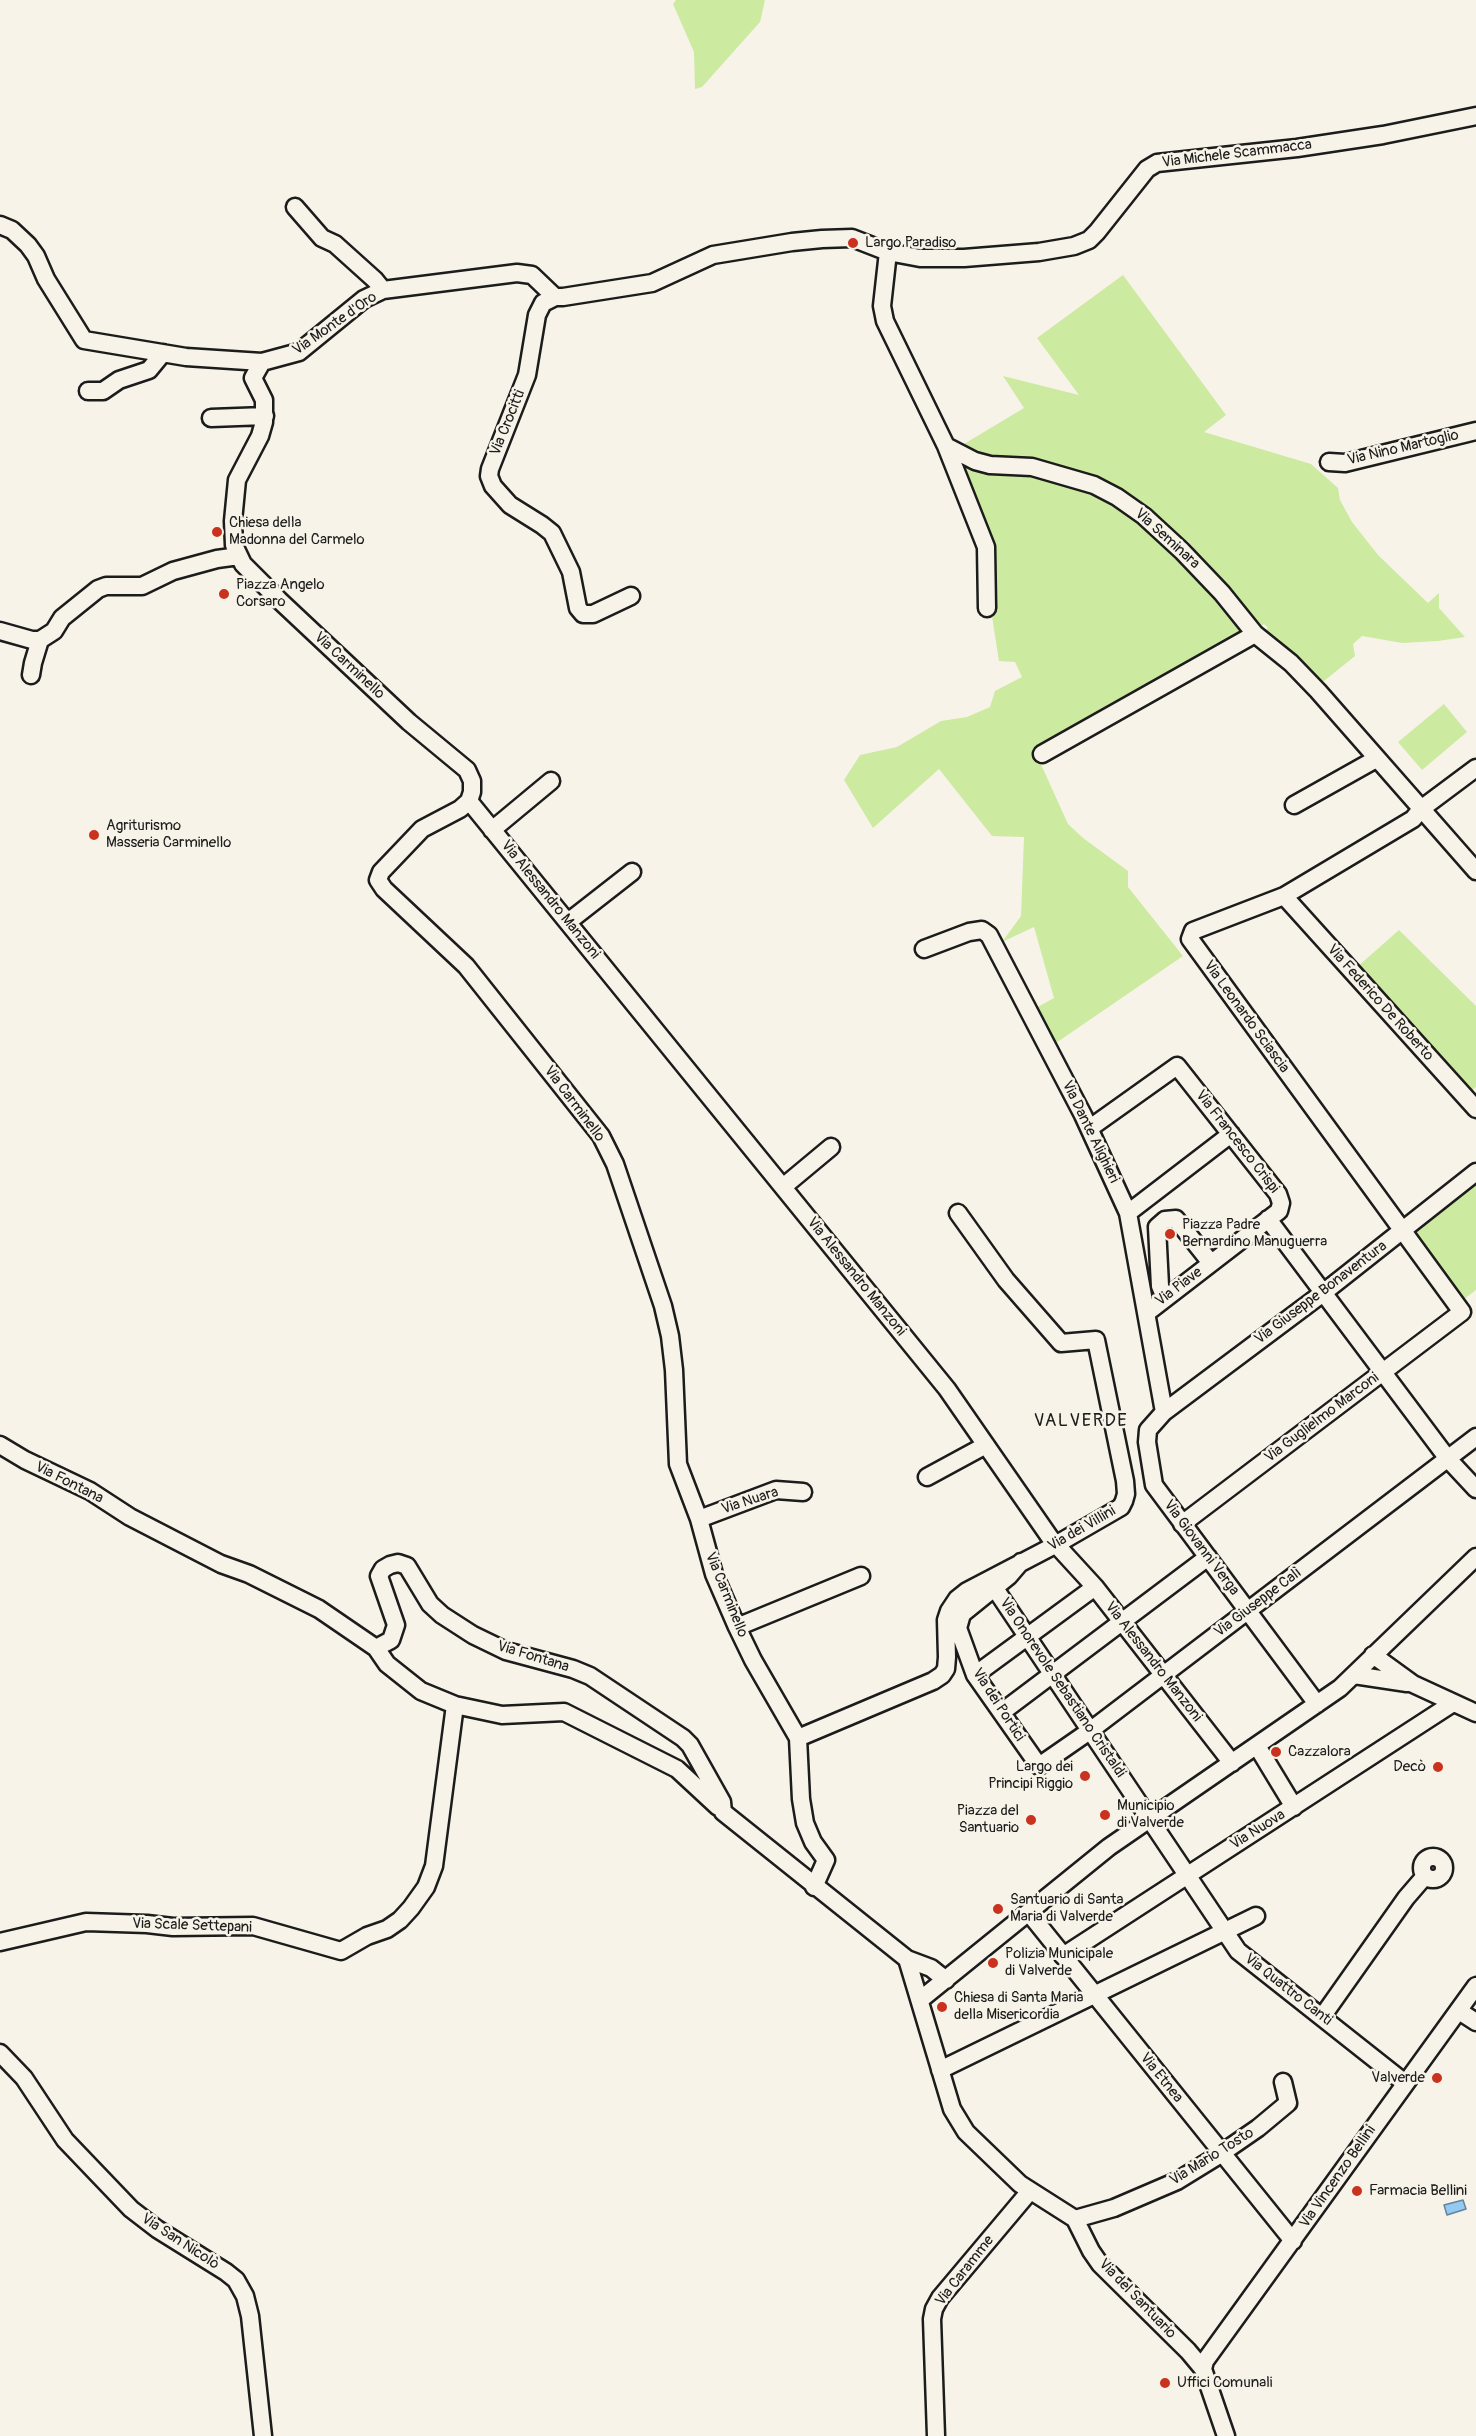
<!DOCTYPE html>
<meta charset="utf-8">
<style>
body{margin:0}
canvas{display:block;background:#f7f3e8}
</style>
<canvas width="1476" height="2436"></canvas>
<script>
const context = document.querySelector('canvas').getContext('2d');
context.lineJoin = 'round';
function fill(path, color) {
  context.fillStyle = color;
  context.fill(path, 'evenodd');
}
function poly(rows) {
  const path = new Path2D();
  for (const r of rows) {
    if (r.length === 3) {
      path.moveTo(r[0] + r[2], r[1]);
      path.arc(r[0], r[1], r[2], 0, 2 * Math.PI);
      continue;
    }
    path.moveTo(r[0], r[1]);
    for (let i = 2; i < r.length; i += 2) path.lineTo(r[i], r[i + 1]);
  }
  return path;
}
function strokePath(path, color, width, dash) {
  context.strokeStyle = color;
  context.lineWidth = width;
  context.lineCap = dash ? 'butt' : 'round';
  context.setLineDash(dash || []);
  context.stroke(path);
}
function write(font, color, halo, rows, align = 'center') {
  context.font = font + ' Pangolin,sans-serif';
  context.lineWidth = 5;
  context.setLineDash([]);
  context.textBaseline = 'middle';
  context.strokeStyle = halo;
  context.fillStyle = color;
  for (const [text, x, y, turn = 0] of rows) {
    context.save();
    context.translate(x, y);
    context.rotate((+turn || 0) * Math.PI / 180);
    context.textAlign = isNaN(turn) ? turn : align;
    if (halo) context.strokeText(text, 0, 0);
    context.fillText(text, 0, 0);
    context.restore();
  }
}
fill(poly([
 [676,0,765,0,760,22,702,87,695,89,694,52,673,4],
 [1123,275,1226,415,1204,432,1311,464,1338,488,1340,500,1352,522,1378,555,1428,603,1439,593,1439,608,1465,637,1438,641,1402,643,1362,636,1353,644,1355,656,1319,685,1263,633,1268,628,1264,624,1258,629,1191,555,1193,547,1188,541,1180,543,1139,505,991,461,959,447,1024,408,1003,376,1079,395,1037,338],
 [956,456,988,473,1034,471,1098,493,1134,516,1204,580,1247,628,1034,749,1068,824,1083,838,1128,871,1128,887,1183,956,1053,1045,1034,1009,1054,998,1034,927,1002,942,1021,916,1024,837,992,836,939,769,873,828,844,780,860,755,897,747,941,721,967,717,990,707,995,691,1022,677,1015,662,999,661,991,610,990,551],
 [1444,704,1467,732,1422,770,1398,742],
 [1399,930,1476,1006,1476,1087,1469,1093,1356,968],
 [1476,1183,1476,1290,1463,1300,1413,1233]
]), '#cdeaa1');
const water = poly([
 [1463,2200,1466,2209,1447,2215,1444,2205,1463,2200]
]);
fill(water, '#94caf2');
strokePath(water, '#64849c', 1.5);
const minor = poly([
 [295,207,322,238,335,244,375,280,383,290],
 [0,225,12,230,28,245,36,256,46,279,84,340,186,357,262,362,299,352,364,299,383,290,517,273,532,275,555,297,563,297,652,283,713,255,792,242,822,239,852,238,888,252,920,258,964,258,1039,252,1074,246,1089,240,1097,232,1147,169,1157,163,1297,148,1383,135,1476,116],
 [888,252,882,306,885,321,946,446,975,461,990,465,1032,467,1094,485,1117,497,1144,516,1182,551,1222,593,1255,634,1291,663,1318,691,1476,871],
 [555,297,543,303,537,315,527,375,490,469,489,476,493,486,510,505,542,525,552,533,571,572,578,608,583,614,593,614,631,596],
 [262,362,253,378,264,400,264,422,260,436,237,480,233,521,234,545,243,564,279,600,409,722,467,770,472,781,472,792,469,801,460,809,422,829,381,872,378,880,384,889,466,966,601,1136,615,1164,663,1306,670,1336,674,1370,678,1464,699,1519,714,1574,737,1627,753,1660,798,1738,801,1799,805,1823,813,1842,826,1860,814,1887],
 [88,391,103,391,119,380,149,370,163,353],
 [211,418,265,416],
 [946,446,986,547,987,608],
 [1329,462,1345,463,1476,431],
 [0,631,32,640,40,640,54,631,62,618,98,589,106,586,142,586,173,571,217,559,239,556],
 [31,675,33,663,40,640],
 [1042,754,1255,634],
 [469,801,947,1389,1051,1539,1095,1587,1232,1763],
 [1294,805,1376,759],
 [492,830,551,781],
 [1284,896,1476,1109],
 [568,922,632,872],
 [924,949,969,932,982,930,989,935,1083,1115,1128,1213,1164,1412],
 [1090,1128,1177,1066,1278,1194,1281,1203,1279,1211,1148,1312],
 [783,1187,831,1147],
 [1128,1213,1231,1134],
 [1268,1219,1448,1459,1476,1489],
 [1165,1298,1160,1286,1157,1227,1165,1220,1176,1219,1211,1263],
 [0,1445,25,1460,90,1491,130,1517,221,1564,249,1574,319,1609,376,1648,391,1640,396,1625,379,1576,383,1569,390,1565,398,1563,407,1566,430,1604,442,1615,473,1635,506,1651,573,1669,590,1676,683,1738,690,1745,722,1802,723,1812,907,1959,931,1968,946,1980],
 [927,1477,986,1445],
 [699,1519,776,1490,803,1492],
 [1182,1524,1462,1312,1190,939,1193,931,1284,896,1413,819,1421,809,1476,768],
 [1021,1562,1009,1576,962,1614,958,1628,975,1675,1039,1766,1091,1730,1476,1437],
 [994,1587,1238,1951,1405,2083],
 [737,1627,861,1576],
 [376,1648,387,1664,421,1691,455,1705,502,1715,564,1712,677,1769,718,1807],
 [1373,1655,1413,1684,1476,1713],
 [975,1675,1095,1587],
 [1354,1675,1407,1683],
 [1317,1704,1154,1485,1147,1442,1148,1430,1164,1412,1323,1293,1476,1172],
 [1002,1712,1208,1557],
 [798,1738,933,1681,942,1675,946,1669,947,1657,946,1620,949,1611,957,1599,967,1591,1057,1544,1121,1507,1124,1501,1126,1494,1125,1481,1096,1340,1061,1343,1006,1280,958,1213],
 [1257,1746,1294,1807],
 [1433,1868,11],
 [1029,1913,1293,2241],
 [0,1942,86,1922,147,1924,173,1927,253,1926,341,1951,367,1936,387,1929,400,1920,411,1908,426,1887,434,1866,455,1705],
 [1063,1956,1453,1703],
 [907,1959,952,2109,966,2132,1020,2184,1075,2219,1091,2251,1100,2264,1188,2351,1203,2369,1226,2436],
 [920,2000,1109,1847,1340,1688,1476,1557],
 [1459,2011,1476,2022],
 [1322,2017,1406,1898,1425,1876],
 [0,2053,24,2078,65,2140,131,2209,157,2229,226,2272,236,2280,245,2296,250,2316,263,2436],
 [940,2070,1256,1916],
 [1075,2219,1114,2208,1177,2181,1216,2157,1258,2128,1288,2103,1283,2082],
 [1203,2369,1205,2361,1476,1986],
 [936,2436,932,2319,934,2309,940,2298,1030,2191]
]);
strokePath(minor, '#1c1c1c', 21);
strokePath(minor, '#f7f3e8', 16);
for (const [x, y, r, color] of [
 [853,243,6,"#c8321e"],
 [217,532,6,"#c8321e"],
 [224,594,6,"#c8321e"],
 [94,835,6,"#c8321e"],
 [1170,1234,6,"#c8321e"],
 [1276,1752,6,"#c8321e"],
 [1438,1767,6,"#c8321e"],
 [1085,1776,6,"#c8321e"],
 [1105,1815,6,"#c8321e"],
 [1031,1820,6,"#c8321e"],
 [998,1909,6,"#c8321e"],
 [993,1963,6,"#c8321e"],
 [942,2007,6,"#c8321e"],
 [1437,2078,6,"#c8321e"],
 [1357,2191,6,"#c8321e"],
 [1165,2383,6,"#c8321e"]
]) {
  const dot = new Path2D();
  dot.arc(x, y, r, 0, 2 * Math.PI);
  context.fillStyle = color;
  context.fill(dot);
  strokePath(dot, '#f7f3e8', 2);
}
write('15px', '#1c1c1c', '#f7f3e8', [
 ["Via Michele Scammacca",1237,154,-7],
 ["Via Monte d'Oro",335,324,-35],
 ["Via Crocitti",508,423,-68],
 ["Via Nino Martoglio",1403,448,-13],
 ["Via Seminara",1167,539,42],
 ["Via Carminello",349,666,43],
 ["Via Alessandro Manzoni",550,900,51],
 ["Via Federico De Roberto",1380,1003,48],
 ["Via Leonardo Sciascia",1246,1017,54],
 ["Via Carminello",574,1104,53],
 ["Via Dante Alighieri",1090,1132,64],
 ["Via Francesco Crispi",1237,1142,52],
 ["Via Alessandro Manzoni",856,1277,51],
 ["Via Piave",1179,1287,-37],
 ["Via Giuseppe Bonaventura",1321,1293,-37],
 ["Via Guglielmo Marconi",1322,1418,-37],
 ["Via Fontana",69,1483,27],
 ["Via Nuara",750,1501,-18],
 ["Via dei Villini",1082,1529,-30],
 ["Via Giovanni Verga",1201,1548,53],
 ["Via Carminello",726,1595,68],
 ["Via Giuseppe Calì",1258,1603,-37],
 ["Via Fontana",533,1657,17],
 ["Via Alessandro Manzoni",1153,1662,52],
 ["Via Onorevole Sebastiano Cristaldi",1062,1688,56],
 ["Via dei Portici",998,1705,57],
 ["Via Nuova",1258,1830,-32],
 ["Via Scale Settepani",192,1926,2],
 ["Via Quattro Canti",1288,1990,38],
 ["Via Etnea",1161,2078,51],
 ["Via Mario Tosto",1212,2157,-32],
 ["Via Vincenzo Bellini",1338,2177,-55],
 ["Via San Nicolò",180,2242,33],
 ["Via Caramme",965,2271,-52],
 ["Via del Santuario",1137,2299,46]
]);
write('15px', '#1c1c1c', '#f7f3e8', [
 ["Largo Paradiso",865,243],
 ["Chiesa della",229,523],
 ["Madonna del Carmelo",229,540],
 ["Piazza Angelo",236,585],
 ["Corsaro",236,602],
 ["Agriturismo",106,826],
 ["Masseria Carminello",106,843],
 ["Piazza Padre",1182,1225],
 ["Bernardino Manuguerra",1182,1242],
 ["Cazzalora",1288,1752],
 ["Largo dei",1073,1767,"right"],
 ["Principi Riggio",1073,1784,"right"],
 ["Decò",1426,1767,"right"],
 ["Municipio",1117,1806],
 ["di Valverde",1117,1823],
 ["Piazza del",1019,1811,"right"],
 ["Santuario",1019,1828,"right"],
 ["Santuario di Santa",1010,1900],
 ["Maria di Valverde",1010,1917],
 ["Polizia Municipale",1005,1954],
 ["di Valverde",1005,1971],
 ["Chiesa di Santa Maria",954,1998],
 ["della Misericordia",954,2015],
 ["Valverde",1425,2078,"right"],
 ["Farmacia Bellini",1369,2191],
 ["Uffici Comunali",1177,2383]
], 'left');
context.letterSpacing = '1.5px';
write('18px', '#1c1c1c', '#f7f3e8', [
 ["VALVERDE",1081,1421]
]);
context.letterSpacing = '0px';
</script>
